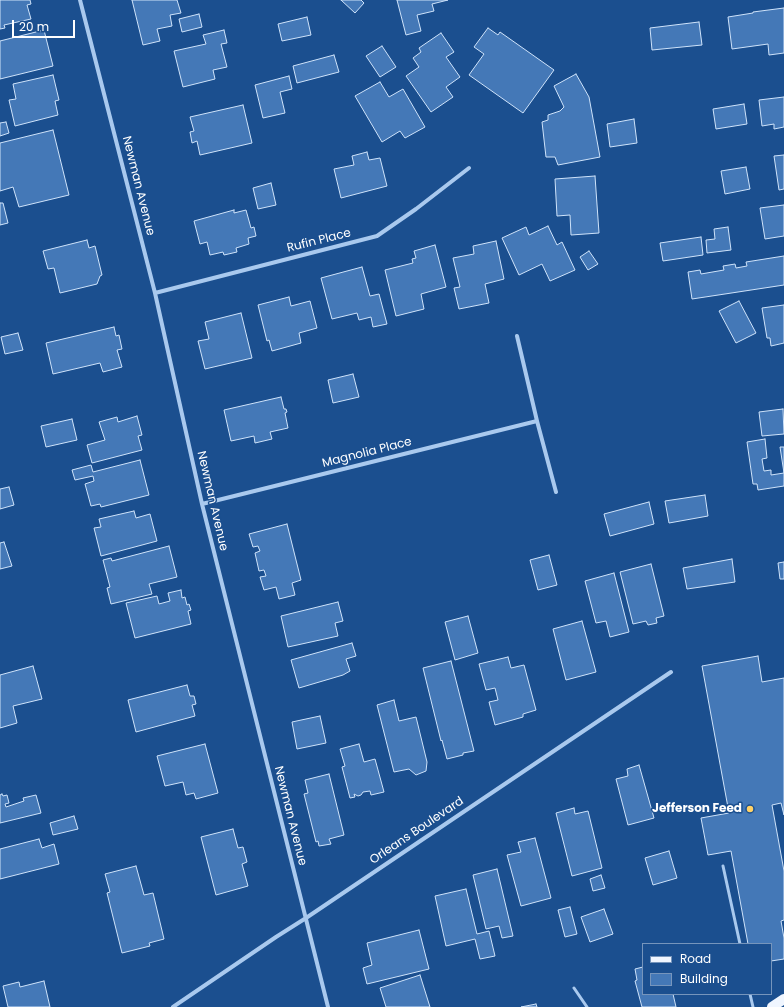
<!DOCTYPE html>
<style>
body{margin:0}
#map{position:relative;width:784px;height:1007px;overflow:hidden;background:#1b4f8f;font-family:Poppins,sans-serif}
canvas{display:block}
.legend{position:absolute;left:642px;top:943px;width:130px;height:52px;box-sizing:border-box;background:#1b4f8f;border:1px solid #7695bc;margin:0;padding:5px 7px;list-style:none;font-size:12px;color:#fff}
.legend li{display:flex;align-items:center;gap:8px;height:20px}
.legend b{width:20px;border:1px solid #7695bc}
.scale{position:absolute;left:12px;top:20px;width:63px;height:18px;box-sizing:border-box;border:2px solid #fff;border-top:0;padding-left:5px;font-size:12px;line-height:14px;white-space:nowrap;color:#fff;-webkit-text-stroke:3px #1b4f8f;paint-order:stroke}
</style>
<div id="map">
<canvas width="784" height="1007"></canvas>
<ul class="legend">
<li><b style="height:5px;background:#f0f6ff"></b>Road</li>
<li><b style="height:11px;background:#4478b7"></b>Building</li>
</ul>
<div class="scale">20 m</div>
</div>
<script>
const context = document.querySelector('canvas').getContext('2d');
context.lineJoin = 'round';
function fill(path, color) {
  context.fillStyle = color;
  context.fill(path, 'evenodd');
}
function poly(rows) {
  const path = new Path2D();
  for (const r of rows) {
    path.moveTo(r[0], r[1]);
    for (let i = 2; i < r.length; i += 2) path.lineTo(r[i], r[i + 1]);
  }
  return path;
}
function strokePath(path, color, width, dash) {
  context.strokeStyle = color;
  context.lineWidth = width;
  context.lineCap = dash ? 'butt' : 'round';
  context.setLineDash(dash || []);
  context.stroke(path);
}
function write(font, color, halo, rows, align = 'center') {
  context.font = font + ' Poppins,sans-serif';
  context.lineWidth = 3;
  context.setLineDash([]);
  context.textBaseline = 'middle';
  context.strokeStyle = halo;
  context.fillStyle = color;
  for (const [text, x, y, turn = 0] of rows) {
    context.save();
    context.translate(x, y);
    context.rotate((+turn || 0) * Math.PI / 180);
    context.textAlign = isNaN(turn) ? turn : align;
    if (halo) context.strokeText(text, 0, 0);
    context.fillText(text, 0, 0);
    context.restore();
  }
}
const building = poly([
 [0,0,30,0,31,4,27,5,31,19,4,25,5,28,0,29,0,0],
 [132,0,177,0,181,13,170,15,172,26,157,29,160,41,143,45,132,0],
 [341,0,361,0,364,3,355,13,341,0],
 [397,0,448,0,432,4,434,11,417,15,421,31,406,35,397,0],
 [784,8,784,53,769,55,768,44,732,49,728,17,753,13,753,12,784,8],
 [199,14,202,27,182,32,179,19,199,14],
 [307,17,311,35,282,41,278,24,307,17],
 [699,22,702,45,652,50,650,28,699,22],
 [488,28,498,35,500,32,554,70,523,113,469,75,484,54,474,47,488,28],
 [44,30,53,66,0,79,0,41,44,30],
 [224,30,227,43,221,44,227,67,213,70,215,79,183,87,174,51,206,44,203,35,224,30],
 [441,33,454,52,446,57,460,77,446,87,453,97,431,112,406,76,419,67,413,58,421,52,419,48,441,33],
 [382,46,396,67,380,77,366,56,382,46],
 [334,55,339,72,297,83,293,66,334,55],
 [576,74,589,97,600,157,558,165,555,157,546,157,542,122,548,120,548,115,560,111,564,107,554,86,576,74],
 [53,75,59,100,55,101,58,115,15,126,9,100,16,99,13,84,53,75],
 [289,76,292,89,280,92,285,113,263,118,255,85,289,76],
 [380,82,389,97,403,89,425,127,405,138,400,131,382,142,355,96,380,82],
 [784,97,784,127,774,129,774,124,762,126,759,100,784,97],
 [744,104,747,124,716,129,713,109,744,104],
 [243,105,252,143,200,155,197,141,192,143,190,132,194,131,190,117,243,105],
 [634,119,637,143,610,147,607,124,634,119],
 [6,122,9,133,0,136,0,123,6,122],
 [53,130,69,195,19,207,13,187,0,191,0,143,53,130],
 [367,152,369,160,380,158,387,186,341,198,334,169,354,165,352,156,367,152],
 [784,155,784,189,779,190,774,156,784,155],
 [746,167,750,189,725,194,721,171,746,167],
 [595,176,599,233,571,235,570,215,557,216,555,179,595,176],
 [271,183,276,205,258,209,253,188,271,183],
 [0,203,3,203,8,223,0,225,0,203],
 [784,205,784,236,765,239,760,208,784,205],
 [234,210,234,213,246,210,251,228,254,227,256,236,248,238,249,244,236,248,237,252,224,255,223,252,210,255,207,242,200,244,194,221,234,210],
 [548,226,557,245,562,242,575,270,550,281,542,264,519,275,502,238,526,227,529,235,548,226],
 [728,227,731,250,707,253,706,240,715,239,714,229,728,227],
 [701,237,703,255,663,261,660,243,701,237],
 [87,240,89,248,95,246,102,275,100,276,97,284,60,293,54,268,48,269,43,251,87,240],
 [496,241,504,279,485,284,489,303,459,309,454,288,460,287,453,258,474,254,473,246,496,241],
 [435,245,446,287,421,294,424,309,396,316,385,270,413,263,412,259,416,258,414,251,435,245],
 [589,251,598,264,588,270,580,257,589,251],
 [784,256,784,285,692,299,688,272,700,270,701,274,724,270,723,266,735,264,736,268,747,266,746,262,784,256],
 [362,267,370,296,379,294,387,324,373,327,371,317,359,320,357,313,332,319,321,278,362,267],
 [289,297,291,306,310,301,317,328,299,333,301,343,272,351,269,340,267,341,258,305,289,297],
 [739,301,756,333,736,343,719,311,739,301],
 [784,305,784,343,771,346,770,338,767,338,762,308,784,305],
 [241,313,252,358,205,369,198,341,209,339,205,322,241,313],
 [114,327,116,336,119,335,122,349,117,350,122,367,103,372,100,363,53,374,46,343,114,327],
 [18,333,23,350,5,354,1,337,18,333],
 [353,374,359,397,333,403,328,380,353,374],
 [281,397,284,409,286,409,287,412,285,413,288,428,270,432,272,439,255,443,254,436,231,441,224,410,281,397],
 [783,409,784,434,762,436,759,412,783,409],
 [137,416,142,435,138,436,142,450,92,463,87,445,105,440,99,422,117,417,118,422,137,416],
 [72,419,77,440,46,447,41,426,72,419],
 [765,439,767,458,762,459,764,471,771,470,771,475,784,473,780,447,784,447,784,486,758,490,757,484,753,484,747,442,765,439],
 [140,460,149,495,101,507,100,504,91,506,85,484,94,481,93,476,75,480,72,470,91,465,93,472,140,460],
 [9,487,14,505,0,509,0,489,9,487],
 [705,495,708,516,669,523,665,501,705,495],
 [649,502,654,524,610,536,604,514,649,502],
 [134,511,136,518,150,514,157,541,101,556,94,528,101,527,99,519,134,511],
 [287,524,301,580,292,583,295,595,279,599,276,587,264,590,260,577,266,576,264,570,259,571,255,553,260,551,258,546,253,547,249,534,287,524],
 [4,542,12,566,0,569,0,543,4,542],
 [169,546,177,577,149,584,152,594,111,604,107,588,110,587,103,560,111,558,112,561,169,546],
 [549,555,557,585,538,590,530,560,549,555],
 [732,559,735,582,687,589,683,568,732,559],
 [784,562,784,579,780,579,778,563,784,562],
 [651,564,664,616,656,618,657,623,648,625,646,621,633,624,620,572,651,564],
 [614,573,629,632,610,637,606,621,596,623,585,581,614,573],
 [181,590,182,598,185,597,187,605,189,604,191,610,188,611,191,624,135,638,126,603,157,596,159,604,170,601,168,593,181,590],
 [338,602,343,621,335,623,338,636,288,647,281,616,338,602],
 [468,616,478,653,455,660,445,622,468,616],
 [582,621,596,672,566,680,553,629,582,621],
 [352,643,356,656,346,659,350,671,343,675,299,688,291,660,352,643],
 [758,656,762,682,784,678,784,815,781,803,772,805,784,871,784,920,781,921,784,938,784,959,771,961,771,944,748,944,731,851,708,855,701,818,729,813,702,666,758,656],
 [508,657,511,668,524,665,536,710,523,714,523,717,495,725,489,702,498,700,495,688,486,690,479,664,508,657],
 [451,661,474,751,463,753,463,755,447,759,442,740,441,741,423,668,451,661],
 [33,666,42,699,13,706,17,723,0,728,0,675,33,666],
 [187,685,190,696,194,696,196,704,192,705,195,716,136,732,128,700,187,685],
 [394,700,399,721,416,717,427,762,426,771,416,775,409,769,394,772,377,705,394,700],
 [320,716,326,743,297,749,292,722,320,716],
 [205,744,218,793,196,799,194,793,186,795,183,782,165,786,157,756,205,744],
 [359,744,364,762,375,759,384,792,371,795,370,791,363,792,361,795,358,796,354,794,355,797,350,798,342,767,345,766,340,749,359,744],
 [639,765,654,818,628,825,616,779,628,776,627,769,639,765],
 [329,774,344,835,329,839,331,844,319,846,318,841,316,842,304,794,308,793,305,780,329,774],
 [2,794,3,796,7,795,9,803,5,804,6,807,24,801,23,798,36,795,41,813,0,823,0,795,2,794],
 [574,808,575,814,588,811,602,868,572,876,556,813,574,808],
 [74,816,78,829,53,835,50,823,74,816],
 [233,829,238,848,243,847,247,862,242,864,248,886,216,895,201,837,233,829],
 [535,838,551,898,521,906,507,855,521,852,518,842,535,838],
 [39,839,42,848,54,844,59,864,0,879,0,849,39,839],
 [669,851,677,878,653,885,645,858,669,851],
 [136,866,144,895,153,893,164,939,149,943,150,946,122,953,107,893,110,892,105,874,136,866],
 [497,869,513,936,502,938,499,926,486,929,473,875,497,869],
 [601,875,605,888,593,891,590,879,601,875],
 [466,889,477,934,489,931,495,956,480,959,475,939,446,946,435,896,466,889],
 [570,907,577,934,565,937,558,910,570,907],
 [604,909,613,934,590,942,581,917,604,909],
 [419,930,429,969,367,984,363,968,372,965,367,943,419,930],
 [643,967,643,994,673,994,676,1007,642,1007,635,981,637,980,635,969,643,967],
 [420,975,430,1007,386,1007,380,988,420,975],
 [44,981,50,1007,8,1007,3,986,19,982,20,987,44,981],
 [536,1004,537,1007,521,1007,536,1004]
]);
fill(building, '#4478b7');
strokePath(building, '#cfe3fa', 1);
strokePath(poly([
 [723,866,740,944],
 [574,988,587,1007],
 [750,994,753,1007]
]), '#a9c9ee', 3);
strokePath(poly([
 [80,0,155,293,202,504,328,1007],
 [155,293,377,236,416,209,469,168],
 [537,421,556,492],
 [202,504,537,421,517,336],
 [173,1007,276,937,306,918,671,672]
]), '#a9c9ee', 4);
strokePath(poly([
 [772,1007,784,999]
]), '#f0f6ff', 10);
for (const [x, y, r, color] of [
 [750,809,4,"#ffd166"]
]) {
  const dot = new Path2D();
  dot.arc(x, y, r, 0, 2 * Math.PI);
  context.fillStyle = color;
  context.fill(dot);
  strokePath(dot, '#1b4f8f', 1.5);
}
write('12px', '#fff', '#1b4f8f', [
 ["Newman Avenue",138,186,76],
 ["Rufin Place",319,241,-14],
 ["Magnolia Place",367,453,-14],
 ["Newman Avenue",212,501,77],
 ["Newman Avenue",290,816,76],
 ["Orleans Boulevard",417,831,-34]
]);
write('bold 12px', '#fff', '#1b4f8f', [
 ["Jefferson Feed",742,809]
], 'right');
</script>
